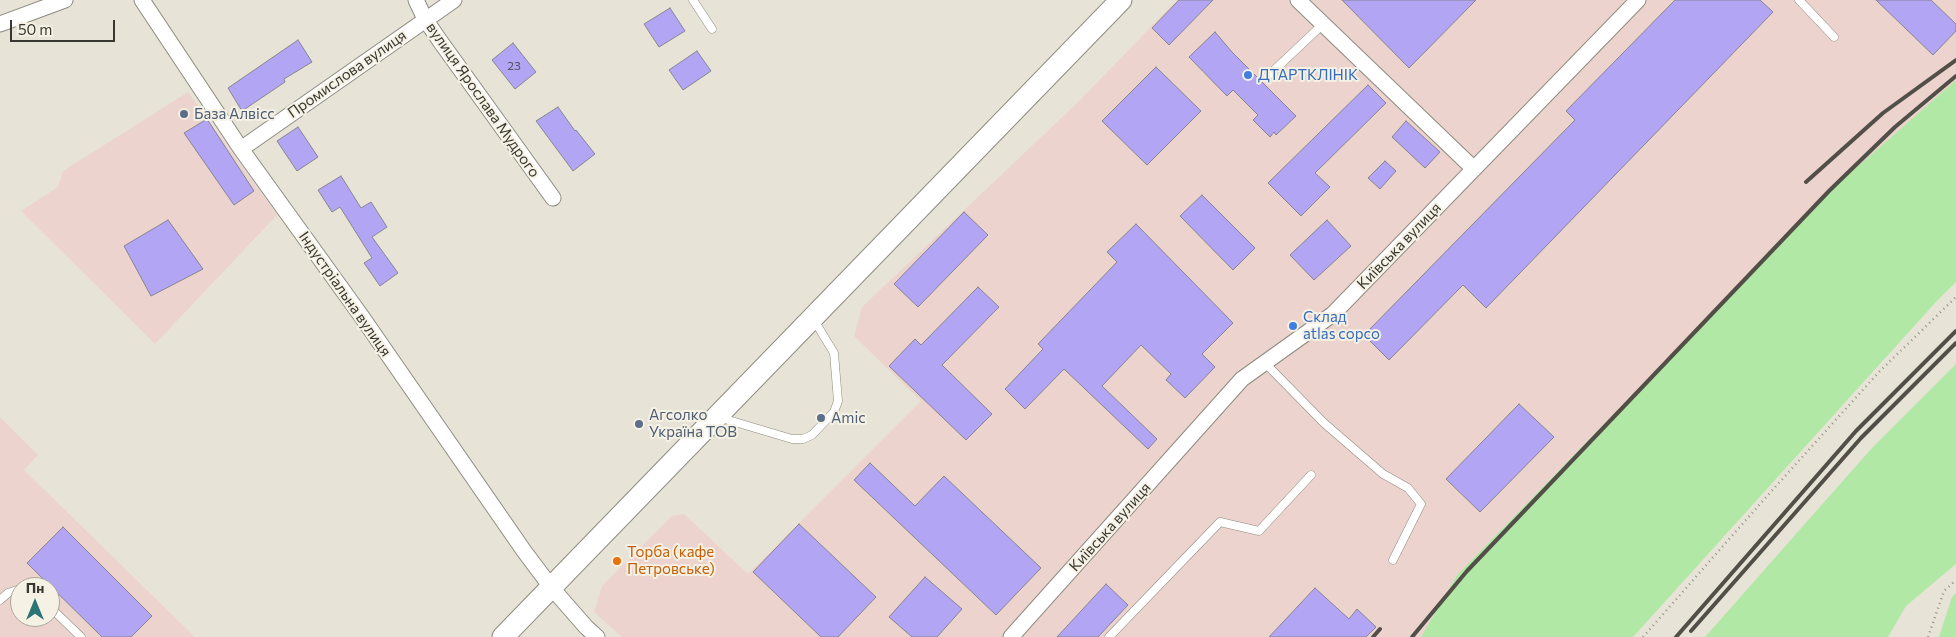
<!DOCTYPE html>
<meta charset="utf-8">
<style>
body{margin:0}
#map{position:relative;width:1956px;height:637px;overflow:hidden;background:#e7e4d7;font-family:Commissioner,sans-serif}
canvas{display:block}
.north{position:absolute;left:10px;top:577px;width:50px;height:50px;box-sizing:border-box;background:#f5f1e4;border:1px solid #a9a79c;border-radius:50%;rotate:0deg;font-size:14px;font-weight:700;line-height:20px;text-align:center;color:#383731}
.north::after{content:'';display:block;margin:auto;width:18px;height:22px;background:#2b7577;clip-path:polygon(50% 0,100% 100%,50% 72%,0 100%)}
.scale{position:absolute;left:10px;top:20px;width:105px;height:22px;box-sizing:border-box;border:2px solid #383731;border-top:0;padding-left:6px;font-size:15px;line-height:18px;white-space:nowrap;color:#383731;-webkit-text-stroke:4px #f5f1e4;paint-order:stroke}
</style>
<div id="map">
<canvas width="1956" height="637"></canvas>
<div class="north">Пн</div>
<div class="scale">50 m</div>
</div>
<script>
const context = document.querySelector('canvas').getContext('2d');
context.lineJoin = 'round';
function fill(path, color) {
  context.fillStyle = color;
  context.fill(path, 'evenodd');
}
function poly(rows) {
  const path = new Path2D();
  for (const r of rows) {
    path.moveTo(r[0], r[1]);
    for (let i = 2; i < r.length; i += 2) path.lineTo(r[i], r[i + 1]);
  }
  return path;
}
function strokePath(path, color, width, dash) {
  context.strokeStyle = color;
  context.lineWidth = width;
  context.lineCap = dash ? 'butt' : 'round';
  context.setLineDash(dash || []);
  context.stroke(path);
}
function write(font, color, halo, rows, align = 'center') {
  context.font = font + ' Commissioner,sans-serif';
  context.lineWidth = 4;
  context.setLineDash([]);
  context.textBaseline = 'middle';
  context.strokeStyle = halo;
  context.fillStyle = color;
  for (const [text, x, y, turn = 0] of rows) {
    context.save();
    context.translate(x, y);
    context.rotate((+turn || 0) * Math.PI / 180);
    context.textAlign = isNaN(turn) ? turn : align;
    if (halo) context.strokeText(text, 0, 0);
    context.fillText(text, 0, 0);
    context.restore();
  }
}
fill(poly([
 [1177,0,1956,0,1956,80,1840,182,1457,575,1421,637,622,637,594,612,602,586,672,516,684,514,748,574,921,401,854,336,862,307,1079,101],
 [188,92,277,215,155,344,21,211,58,187,63,171],
 [0,417,38,455,24,470,195,637,0,637],
 [20,587,50,587,50,617,20,617]
]), '#edd3ce');
fill(poly([
 [1956,80,1956,282,1935,303,1633,637,1421,637,1457,575,1840,182],
 [1956,364,1956,564,1906,606,1888,637,1705,637,1871,449],
 [1956,593,1956,637,1939,637,1952,597]
]), '#b2e8a5');
const building = poly([
 [1179,0,1213,0,1169,45,1152,28,1179,0],
 [1342,0,1476,0,1409,68,1342,0],
 [1675,0,1760,0,1773,12,1486,308,1463,285,1389,360,1364,335,1575,120,1566,111,1675,0],
 [1876,0,1931,0,1956,24,1956,31,1933,55,1876,0],
 [670,8,685,31,659,47,644,24,670,8],
 [1215,32,1232,52,1296,116,1276,135,1274,132,1270,137,1253,120,1258,115,1233,90,1227,96,1189,57,1215,32],
 [298,40,312,62,284,79,285,82,242,111,228,88,298,40],
 [513,43,536,72,515,89,492,60,513,43],
 [697,51,711,71,683,90,669,70,697,51],
 [1156,67,1201,111,1147,165,1102,121,1156,67],
 [1368,85,1386,103,1315,173,1330,187,1301,216,1268,183,1368,85],
 [558,107,575,131,576,130,595,154,573,171,536,121,558,107],
 [207,119,254,191,234,205,184,133,207,119],
 [1406,121,1440,152,1425,168,1392,137,1406,121],
 [298,127,318,157,297,171,277,141,298,127],
 [1385,161,1396,171,1380,189,1368,178,1385,161],
 [341,176,361,208,371,202,387,227,372,237,398,273,380,286,364,263,372,258,340,207,332,212,318,190,341,176],
 [1202,195,1255,248,1233,270,1180,216,1202,195],
 [964,212,988,235,918,307,894,284,964,212],
 [168,220,203,269,151,296,124,246,168,220],
 [1327,220,1351,246,1314,280,1290,255,1327,220],
 [1136,224,1233,323,1202,354,1215,367,1185,398,1166,380,1171,374,1141,345,1102,386,1157,439,1148,449,1064,369,1025,409,1005,389,1043,349,1038,344,1117,262,1107,252,1136,224],
 [978,287,999,307,942,365,992,414,966,440,889,366,915,339,921,345,978,287],
 [1519,404,1554,437,1480,512,1446,479,1519,404],
 [870,463,915,506,944,476,1041,568,996,615,854,480,870,463],
 [799,524,876,597,838,637,821,637,753,572,799,524],
 [63,527,152,616,131,637,102,637,27,563,63,527],
 [925,577,962,609,937,637,912,637,889,617,925,577],
 [1106,584,1128,605,1098,637,1057,637,1106,584],
 [1315,588,1349,619,1357,609,1376,627,1366,637,1269,637,1315,588]
]);
fill(building, '#b2a5f4');
strokePath(building, '#868591', 1);
const lane = poly([
 [693,0,712,29],
 [1799,0,1834,37],
 [1268,76,1322,25],
 [1265,363,1324,423,1383,474,1408,488,1421,504,1393,560],
 [718,417,792,439,803,439,812,435,834,412,838,401,834,353,814,320],
 [0,600,8,593,20,589],
 [50,607,81,637],
 [1109,637,1220,522,1259,531,1311,475]
]);
const street = poly([
 [142,0,241,149,362,317,524,551,551,587,586,627,597,637],
 [416,0,425,19,440,41,553,198],
 [1298,0,1474,169],
 [0,24,65,0],
 [241,149,454,0],
 [1011,637,1242,379,1333,314,1638,0]
]);
const secondary = poly([
 [503,637,1121,0]
]);
strokePath(lane, '#8e8b7f', 9);
strokePath(street, '#8e8b7f', 17);
strokePath(secondary, '#8e8b7f', 23);
strokePath(poly([
 [1643,637,1768,495,1879,372,1956,297],
 [1928,637,1944,591,1956,580]
]), '#949288', 2.5, [1, 4]);
strokePath(lane, '#fff', 8);
strokePath(street, '#fff', 15);
strokePath(secondary, '#fff', 21);
strokePath(poly([
 [1806,182,1883,113,1956,60],
 [1691,631,1861,438,1956,343],
 [1373,637,1380,629],
 [1412,637,1467,571,1829,191,1895,127,1956,76],
 [1676,637,1856,431,1956,331]
]), '#514f48', 4);
for (const [x, y, r, color] of [
 [1248,75,5,"#3f7fe0"],
 [184,114,5,"#5c6f8a"],
 [1293,326,5,"#3f7fe0"],
 [821,418,5,"#5c6f8a"],
 [639,424,5,"#5c6f8a"],
 [617,561,5,"#e8710a"]
]) {
  const dot = new Path2D();
  dot.arc(x, y, r, 0, 2 * Math.PI);
  context.fillStyle = color;
  context.fill(dot);
  strokePath(dot, '#f5f1e4', 2);
}
write('12px', '#565262', null, [
 ["23",514,66]
]);
write('15px', '#383731', '#f5f1e4', [
 ["Промислова вулиця",347,74,-35],
 ["вулиця Ярослава Мудрого",483,100,55],
 ["Київська вулиця",1399,246,-46],
 ["Індустріальна вулиця",345,294,55],
 ["Київська вулиця",1110,527,-48]
]);
write('15px', '#366cbe', '#f5f1e4', [
 ["ДТАРТКЛІНІК",1258,75],
 ["Склад",1303,317],
 ["atlas copco",1303,334]
], 'left');
write('15px', '#4e5e75', '#f5f1e4', [
 ["База Алвісс",194,114],
 ["Агсолко",649,415],
 ["Україна ТОВ",649,432],
 ["Amic",831,418]
], 'left');
write('15px', '#c56008', '#f5f1e4', [
 ["Торба (кафе",627,552],
 ["Петровське)",627,569]
], 'left');
</script>
